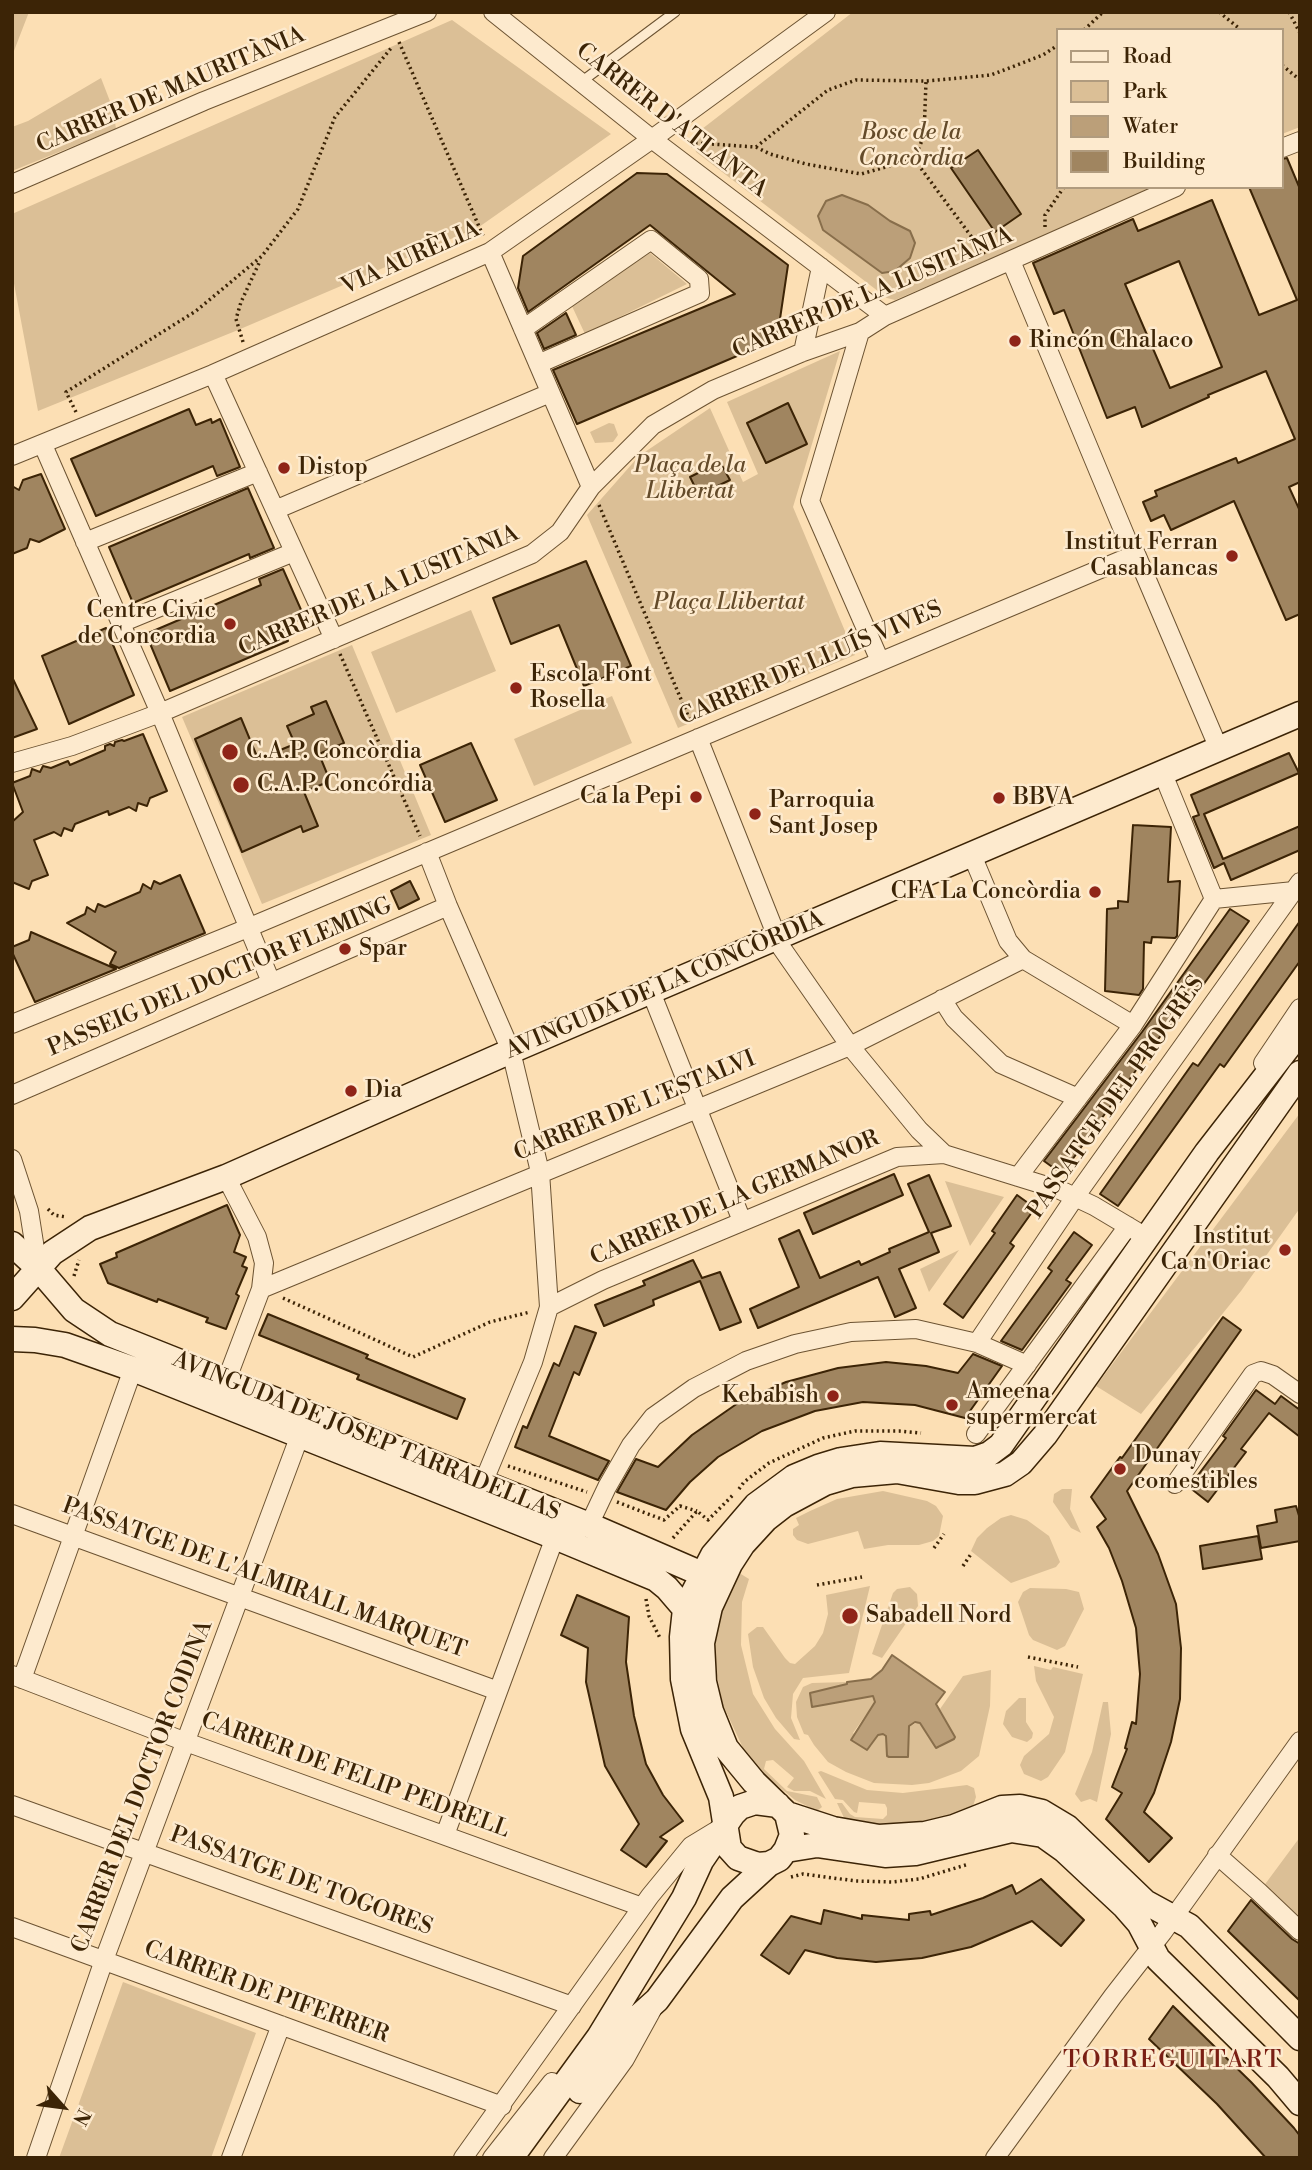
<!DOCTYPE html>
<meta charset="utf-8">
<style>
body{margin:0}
#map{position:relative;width:1312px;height:2170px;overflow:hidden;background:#fcdfb4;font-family:"Libre Bodoni",serif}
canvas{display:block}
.frame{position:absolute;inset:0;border:14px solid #3c2406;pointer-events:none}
.legend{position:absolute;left:1056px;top:28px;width:228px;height:161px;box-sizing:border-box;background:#fdeace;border:2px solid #b09b7e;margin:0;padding:9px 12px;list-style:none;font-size:21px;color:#3c2406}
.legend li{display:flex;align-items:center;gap:14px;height:35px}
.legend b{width:35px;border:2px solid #b09b7e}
.north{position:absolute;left:28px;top:2072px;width:70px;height:70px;-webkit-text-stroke:5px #fdeace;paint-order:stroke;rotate:118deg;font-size:19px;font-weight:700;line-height:28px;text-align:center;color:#3c2406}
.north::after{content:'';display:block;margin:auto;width:24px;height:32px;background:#3c2406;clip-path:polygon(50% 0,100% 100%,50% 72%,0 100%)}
</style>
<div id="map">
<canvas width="1312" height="2170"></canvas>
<div class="frame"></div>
<ul class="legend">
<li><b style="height:9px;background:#fdeace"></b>Road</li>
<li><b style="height:19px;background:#dbbf96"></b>Park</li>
<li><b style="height:19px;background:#bb9f79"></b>Water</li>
<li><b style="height:19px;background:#a08560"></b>Building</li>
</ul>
<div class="north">N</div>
</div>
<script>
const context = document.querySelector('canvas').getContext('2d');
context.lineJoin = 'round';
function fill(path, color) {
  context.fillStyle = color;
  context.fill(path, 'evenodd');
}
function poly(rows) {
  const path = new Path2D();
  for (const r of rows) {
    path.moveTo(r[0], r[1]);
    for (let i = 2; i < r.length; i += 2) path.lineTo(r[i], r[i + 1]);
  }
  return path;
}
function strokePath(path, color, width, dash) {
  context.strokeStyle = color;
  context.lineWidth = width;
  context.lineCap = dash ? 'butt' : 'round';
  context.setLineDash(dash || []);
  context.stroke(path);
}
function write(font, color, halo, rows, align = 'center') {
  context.font = font + ' "Libre Bodoni",serif';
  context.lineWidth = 5;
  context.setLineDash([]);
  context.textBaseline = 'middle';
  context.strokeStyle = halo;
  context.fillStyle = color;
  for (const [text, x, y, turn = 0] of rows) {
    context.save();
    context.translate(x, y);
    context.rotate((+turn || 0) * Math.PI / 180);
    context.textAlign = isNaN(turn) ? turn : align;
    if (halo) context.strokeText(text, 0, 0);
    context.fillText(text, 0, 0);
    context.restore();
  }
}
fill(poly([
 [12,12,29,12,12,56],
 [853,12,1300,12,1300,127,1282,134,1282,30,1058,30,1058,187,1158,187,895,300,887,298,696,152,693,136],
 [452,20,611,134,479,227,238,330,38,411,12,273,12,214],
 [101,78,113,109,116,129,12,171,12,127,28,121],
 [650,253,687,284,585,334,571,304],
 [840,351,793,507,855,655,678,728,587,515,639,456,710,408,743,482,758,474,727,402],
 [609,423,614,424,618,435,613,442,595,443,590,432],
 [471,610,496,671,396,713,371,652],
 [352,645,431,835,262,904,182,717],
 [612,696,632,743,534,786,514,739],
 [1300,1113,1300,1208,1241,1291,1141,1414,1096,1386],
 [945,1181,1004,1197,970,1246],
 [959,1250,929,1292,920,1269],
 [1062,1489,1072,1489,1070,1509,1081,1533,1071,1528,1053,1502,1054,1494],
 [883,1491,927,1501,936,1506,943,1516,939,1536,933,1541,919,1545,888,1545,864,1549,858,1531,808,1544,797,1540,793,1535,793,1529,799,1525,796,1518,810,1511,837,1499],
 [1011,1515,1027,1520,1049,1536,1060,1562,1056,1567,1011,1583,971,1551,977,1538,987,1528,1001,1518],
 [736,1571,749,1579,742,1602,741,1645,753,1694,775,1729,804,1761,826,1799,810,1791,794,1791,787,1787,794,1778,773,1760,766,1761,764,1769,787,1791,817,1797,822,1807,817,1811,795,1800,762,1773,743,1748,723,1705,716,1671,715,1646,725,1594],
 [870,1586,849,1673,803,1678,793,1694,791,1718,800,1740,794,1739,776,1718,764,1698,753,1667,748,1634,757,1627,763,1627,785,1658,790,1663,795,1664,815,1646,823,1633,828,1614,826,1595],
 [910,1587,917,1594,918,1606,882,1658,872,1654,893,1593,897,1589],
 [1030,1588,1066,1589,1079,1592,1084,1609,1065,1646,1057,1650,1033,1640,1029,1635,1018,1602,1023,1592],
 [1034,1666,1051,1670,1053,1667,1083,1674,1065,1752,1048,1777,1041,1781,1024,1774,1020,1765,1024,1756,1049,1734,1054,1717,1036,1681],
 [991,1670,990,1706,979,1756,961,1771,929,1783,912,1785,874,1783,846,1772,828,1762,814,1745,808,1735,804,1734,797,1717,796,1702,803,1687,812,1683,847,1682,847,1684,810,1693,812,1707,872,1696,875,1702,853,1733,871,1746,878,1735,883,1734,886,1736,887,1756,909,1754,909,1726,920,1722,936,1748,939,1748,955,1737,940,1709,963,1676],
 [1019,1698,1026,1698,1026,1722,1033,1733,1032,1738,1027,1742,1012,1737,1003,1724,1006,1711],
 [1103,1702,1108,1702,1111,1734,1097,1802,1090,1799,1081,1802,1075,1794,1092,1752],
 [821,1771,867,1790,903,1793,967,1785,974,1788,976,1797,973,1806,955,1814,921,1823,886,1826,846,1822,837,1803,842,1803,850,1814,855,1817,883,1819,887,1815,887,1808,885,1804,859,1802,857,1813,854,1812,843,1800,835,1799,818,1772],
 [1300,1837,1300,1920,1263,1887],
 [123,1982,256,2033,211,2158,59,2158]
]), '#dbbf96');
const water = poly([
 [842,195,868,205,890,221,910,231,915,243,910,258,895,271,882,273,823,230,818,216,826,201,842,195],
 [892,1655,945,1692,936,1704,955,1737,954,1739,936,1748,920,1723,915,1722,909,1726,908,1757,889,1757,887,1756,886,1736,883,1734,878,1735,867,1750,851,1740,875,1702,873,1696,812,1707,810,1693,847,1684,847,1682,871,1679,882,1670,892,1655]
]);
fill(water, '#bb9f79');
strokePath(water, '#886e4b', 2);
const building = poly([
 [978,150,1021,214,995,232,951,168,978,150],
 [1287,158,1300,189,1300,482,1289,487,1300,511,1300,614,1286,620,1234,501,1171,530,1164,515,1151,521,1143,502,1157,496,1155,491,1236,458,1238,463,1295,439,1266,371,1208,395,1209,397,1142,427,1135,407,1107,418,1064,310,1054,314,1033,263,1133,219,1138,231,1212,200,1259,315,1297,300,1249,187,1282,187,1282,159,1287,158],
 [1179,261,1222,367,1170,388,1125,284,1179,261],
 [637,173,667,174,788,265,777,339,577,424,553,370,735,294,650,225,528,312,518,288,523,256,637,173],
 [566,313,576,335,544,349,537,333,566,313],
 [788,403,807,444,766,463,747,423,788,403],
 [189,409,196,425,211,419,212,423,220,419,240,467,217,476,213,466,96,516,71,459,189,409],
 [720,462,730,480,699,495,690,477,720,462],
 [41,474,65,529,39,542,30,539,27,548,12,554,12,486,19,490,23,480,41,474],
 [248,488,274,548,250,558,249,554,133,603,109,547,248,488],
 [586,561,631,666,584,686,559,625,511,644,493,598,586,561],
 [283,569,302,612,296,615,298,620,282,627,288,641,170,691,146,634,261,585,259,579,283,569],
 [106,628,134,695,69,724,42,656,106,628],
 [12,677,37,729,12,738,12,677],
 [326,701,344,743,319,754,330,781,304,792,318,826,303,832,301,826,242,852,195,739,241,718,258,759,295,744,287,726,314,714,311,707,326,701],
 [143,734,167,791,150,798,147,806,138,803,136,811,129,807,109,815,108,811,75,824,72,831,64,828,61,836,54,832,34,840,48,875,32,881,29,889,12,882,12,822,23,812,12,783,30,776,32,769,40,772,43,766,51,768,68,761,70,765,105,750,105,746,110,744,114,746,115,742,122,740,124,741,143,734],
 [471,743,497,800,445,822,420,765,471,743],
 [1289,753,1299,773,1204,814,1223,859,1300,826,1300,850,1231,880,1224,863,1214,868,1193,817,1199,815,1191,795,1289,753],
 [1133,825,1171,827,1168,882,1180,881,1177,936,1175,938,1152,937,1151,943,1144,942,1143,989,1139,995,1105,991,1107,909,1118,908,1118,901,1128,902,1133,825],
 [180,875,205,933,119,968,110,964,116,952,67,923,85,914,87,907,95,912,98,904,105,907,140,892,143,884,151,889,154,881,160,884,180,875],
 [410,881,419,899,399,909,391,891,410,881],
 [1230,909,1249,921,1173,1027,1169,1024,1062,1174,1044,1161,1142,1032,1230,909],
 [1300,921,1300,961,1224,1067,1220,1064,1118,1206,1100,1194,1193,1063,1198,1066,1300,921],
 [31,932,47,939,116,969,35,1002,12,952,12,947,29,940,31,932],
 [894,1174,903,1195,813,1234,804,1213,894,1174],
 [929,1175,951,1226,931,1233,939,1252,899,1269,916,1308,895,1317,878,1277,758,1328,750,1309,799,1287,779,1239,799,1230,820,1278,859,1261,861,1265,890,1252,889,1249,929,1232,908,1184,929,1175],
 [1017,1195,1035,1208,1010,1243,1014,1246,963,1318,944,1304,995,1233,992,1231,1017,1195],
 [227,1205,240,1235,234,1252,246,1257,242,1266,247,1268,236,1294,239,1296,226,1329,206,1322,208,1318,158,1299,157,1302,108,1283,100,1264,117,1257,116,1253,227,1205],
 [1074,1232,1092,1245,1066,1280,1071,1283,1022,1350,1001,1341,1052,1271,1048,1268,1074,1232],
 [693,1260,702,1278,720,1272,741,1322,720,1330,700,1281,653,1300,654,1305,604,1326,595,1305,645,1285,643,1281,693,1260],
 [268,1314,368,1355,366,1358,465,1399,457,1419,357,1379,359,1375,259,1335,268,1314],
 [1223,1317,1241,1330,1127,1491,1158,1554,1176,1604,1181,1648,1180,1699,1171,1742,1154,1793,1144,1812,1172,1838,1149,1862,1106,1819,1122,1793,1112,1787,1127,1749,1125,1748,1132,1722,1136,1724,1140,1674,1136,1628,1122,1581,1109,1548,1097,1527,1106,1519,1091,1497,1120,1457,1122,1458,1223,1317],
 [575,1326,596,1333,579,1375,574,1372,549,1436,609,1461,598,1480,515,1447,523,1426,527,1428,554,1363,559,1366,575,1326],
 [973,1354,1002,1366,965,1418,915,1405,863,1402,815,1411,762,1431,718,1457,690,1482,666,1510,617,1492,636,1459,658,1467,692,1435,738,1403,786,1382,838,1368,886,1362,926,1366,958,1373,973,1354],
 [1256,1390,1275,1404,1281,1396,1300,1410,1300,1437,1269,1413,1241,1449,1246,1452,1208,1502,1189,1487,1226,1438,1223,1436,1256,1390],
 [1296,1506,1300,1519,1300,1541,1261,1548,1257,1526,1277,1522,1275,1510,1296,1506],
 [1258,1536,1262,1559,1203,1569,1200,1546,1258,1536],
 [577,1595,629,1617,626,1662,634,1716,646,1764,663,1795,683,1821,660,1837,667,1841,646,1867,621,1850,639,1824,605,1766,586,1682,588,1648,561,1635,577,1595],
 [1041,1879,1084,1920,1061,1946,1032,1921,971,1947,922,1958,876,1962,837,1958,805,1950,789,1974,761,1955,791,1916,821,1924,824,1910,862,1919,862,1915,909,1920,909,1914,930,1911,931,1915,983,1898,1012,1885,1016,1894,1041,1879],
 [1251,1900,1292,1939,1300,1944,1300,2001,1228,1931,1251,1900],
 [1173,2006,1251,2082,1294,2128,1300,2136,1300,2158,1266,2158,1217,2104,1149,2039,1173,2006]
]);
fill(building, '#a08560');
strokePath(building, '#3c2406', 2);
const lane = poly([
 [581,82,675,12]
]);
const street = poly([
 [493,12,652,139,885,316],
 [1282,148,1300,141],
 [12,184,204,101,427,12],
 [490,252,591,487],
 [1011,261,1128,542,1136,554,1219,749],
 [523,329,651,240,699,279,700,293,538,364],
 [860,332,810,501,880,661],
 [803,352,821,267],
 [213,374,334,639],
 [43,445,160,713,271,982],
 [12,456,213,374,490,252,652,139,826,12],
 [275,510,550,393],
 [85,542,258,472],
 [121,623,294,552],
 [698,738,781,947,850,1046,919,1130,944,1154,1060,1190,1094,1206,1146,1237],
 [12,763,72,746,160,713,532,554,560,532,591,487,653,425,713,390,803,352,860,332,885,316,1176,187],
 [1163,774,1214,899,1294,891],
 [427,852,448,906,511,1051,540,1172,549,1307,533,1362,483,1483,481,1494],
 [972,855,1008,941,1023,959,1133,1025],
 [651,992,742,1221],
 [942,999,954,1018,1001,1064,1078,1098],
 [12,1024,238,932,1136,554],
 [1263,1063,1300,1008],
 [12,1095,448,906],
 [12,1159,29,1211,38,1268],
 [1018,1177,1133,1025,1214,899],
 [261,1289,850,1046,1023,959],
 [549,1307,603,1280,897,1157,944,1154],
 [977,1343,1075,1197,1300,882],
 [222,1392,261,1289,264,1263,257,1237,226,1177],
 [976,1434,1128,1226],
 [1175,1484,1253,1374,1261,1371,1273,1375,1300,1394],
 [12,1514,498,1691],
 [589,1525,607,1487,631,1445,653,1417,694,1388,746,1361,795,1344,851,1332,916,1329,977,1343,1027,1365],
 [12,1675,186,1742,642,1907],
 [22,1679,133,1369],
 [12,1805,572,2006],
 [445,1835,555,1537],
 [1217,1855,1259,1892,1300,1931],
 [12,1927,502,2106],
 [36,2158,104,1960,300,1435],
 [231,2158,281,2025],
 [463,2158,650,1896,691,1846,719,1829],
 [492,2158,552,2082],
 [553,2158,625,2059,652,2010],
 [995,2158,1113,1996,1163,1932,1300,1741]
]);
const secondary = poly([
 [1300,1032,1207,1152,1001,1445,989,1454,975,1459,880,1454,841,1460,818,1467,794,1477,756,1505,713,1555,685,1609,682,1637,683,1679,693,1729,721,1797,729,1848,738,1858,758,1865,769,1864,779,1859,786,1850,792,1835,787,1814,754,1782,726,1748,711,1711,704,1682,702,1643,710,1607,730,1564,743,1544,766,1519,784,1505,825,1483,852,1475,897,1471,959,1482,975,1482,1005,1474,1021,1463,1045,1435,1300,1073],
 [12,1244,38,1268,74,1310,110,1334,589,1525,702,1574,708,1589],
 [12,1298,52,1253,90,1228,226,1177,511,1051,1300,714],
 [12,1339,35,1340,65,1345,133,1369,555,1537,656,1579,667,1588,685,1609],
 [787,1814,833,1829,879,1837,925,1834,954,1827,1002,1808,1020,1807,1042,1812,1067,1827,1145,1902,1189,1926,1300,2038],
 [786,1850,817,1845,885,1855,915,1853,1011,1830,1043,1835,1064,1850,1125,1907,1139,1923,1158,1959,1278,2077,1300,2103],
 [580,2091,628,2026,657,2000,732,1898,769,1864],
 [511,2158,599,2037,684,1898,701,1861,733,1814,740,1807,755,1802,778,1805]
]);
strokePath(lane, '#6c5332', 11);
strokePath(street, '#6c5332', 20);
strokePath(secondary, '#3c2406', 27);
strokePath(poly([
 [1219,12,1241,30],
 [1289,12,1300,33],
 [1084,30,1103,12],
 [399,42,484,238],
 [1282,65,1300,80],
 [691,146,695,143,756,147,828,90,856,80,926,81,991,75,1043,55,1058,45],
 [756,147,770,154,806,164,861,174,914,159,985,255],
 [914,159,924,136,926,81],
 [1045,227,1045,215,1064,187],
 [243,342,236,319,241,302,260,261],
 [76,412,66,392,196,311,262,256,298,209,335,117,392,47],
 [599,505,691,723],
 [340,654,420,836],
 [48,1209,54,1215,66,1217],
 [74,1276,79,1260],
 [283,1298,413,1357,490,1322,530,1312],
 [508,1466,587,1492],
 [739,1489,744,1482,769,1463,823,1438,855,1431,899,1431,921,1433],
 [617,1502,664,1520,680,1506,697,1511],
 [673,1538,697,1511,708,1520,734,1494],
 [934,1548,944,1534],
 [963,1566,971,1554],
 [817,1585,862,1577],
 [646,1599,649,1616,660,1638],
 [1028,1657,1078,1667],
 [791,1877,803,1874,856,1881,892,1882,919,1879,969,1864]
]), '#3c2406', 3.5, [2, 3.5]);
strokePath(lane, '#fdeace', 9);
strokePath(street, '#fdeace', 18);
strokePath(secondary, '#fdeace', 24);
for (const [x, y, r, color] of [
 [1015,341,7,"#8f2418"],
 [284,468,7,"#8f2418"],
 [1232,556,7,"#8f2418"],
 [230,624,7,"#8f2418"],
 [516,688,7,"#8f2418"],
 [230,752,9,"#8f2418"],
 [241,785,9,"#8f2418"],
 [696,797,7,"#8f2418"],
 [999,798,7,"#8f2418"],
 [755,814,7,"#8f2418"],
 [1095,892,7,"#8f2418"],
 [345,949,7,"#8f2418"],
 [351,1091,7,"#8f2418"],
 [1285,1250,7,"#8f2418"],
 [833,1396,7,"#8f2418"],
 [952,1405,7,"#8f2418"],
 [1120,1469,7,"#8f2418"],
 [850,1616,9,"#8f2418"]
]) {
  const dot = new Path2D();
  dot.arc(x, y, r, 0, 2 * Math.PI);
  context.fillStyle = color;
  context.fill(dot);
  strokePath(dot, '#fdeace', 2.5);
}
write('23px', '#3c2406', '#fdeace', [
 ["CARRER DE MAURITÀNIA",171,91,-23],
 ["CARRER D'ATLANTA",671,121,38],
 ["VIA AURÈLIA",411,259,-24],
 ["CARRER DE LA LUSITÀNIA",873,294,-23],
 ["CARRER DE LA LUSITÀNIA",379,592,-23],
 ["CARRER DE LLUÍS VIVES",811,664,-23],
 ["PASSEIG DEL DOCTOR FLEMING",220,978,-23],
 ["AVINGUDA DE LA CONCÒRDIA",665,986,-23],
 ["PASSATGE DEL PROGRÉS",1117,1098,-55],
 ["CARRER DE L'ESTALVI",635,1107,-22],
 ["CARRER DE LA GERMANOR",735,1199,-23],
 ["AVINGUDA DE JOSEP TARRADELLAS",366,1437,22],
 ["PASSATGE DE L'ALMIRALL MARQUET",264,1579,20],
 ["CARRER DE FELIP PEDRELL",355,1776,20],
 ["CARRER DEL DOCTOR CODINA",143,1787,-69],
 ["PASSATGE DE TOGORES",301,1882,20],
 ["CARRER DE PIFERRER",266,1993,20]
]);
write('italic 23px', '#644b2a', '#fdeace', [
 ["Bosc de la",911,133],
 ["Concòrdia",911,159],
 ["Plaça de la",690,466],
 ["Llibertat",690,492],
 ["Plaça Llibertat",729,603]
]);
write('23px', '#3c2406', '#fdeace', [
 ["Rincón Chalaco",1029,341],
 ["Distop",298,468],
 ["Institut Ferran",1218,543,"right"],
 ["Casablancas",1218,569,"right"],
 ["Centre Civic",216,611,"right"],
 ["de Concordia",216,637,"right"],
 ["Escola Font",530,675],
 ["Rosella",530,701],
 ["C.A.P. Concòrdia",246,752],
 ["C.A.P. Concórdia",257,785],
 ["Ca la Pepi",682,797,"right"],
 ["BBVA",1013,798],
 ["Parroquia",769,801],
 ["Sant Josep",769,827],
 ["CFA La Concòrdia",1081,892,"right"],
 ["Spar",359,949],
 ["Dia",365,1091],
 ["Institut",1271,1237,"right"],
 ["Ca n'Oriac",1271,1263,"right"],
 ["Ameena",966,1392],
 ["supermercat",966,1418],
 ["Kebabish",819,1396,"right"],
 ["Dunay",1134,1456],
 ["comestibles",1134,1482],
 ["Sabadell Nord",866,1616]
], 'left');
context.letterSpacing = '2px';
write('24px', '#7a1f14', '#fdeace', [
 ["TORREGUITART",1173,2061]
]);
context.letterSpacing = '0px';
</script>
